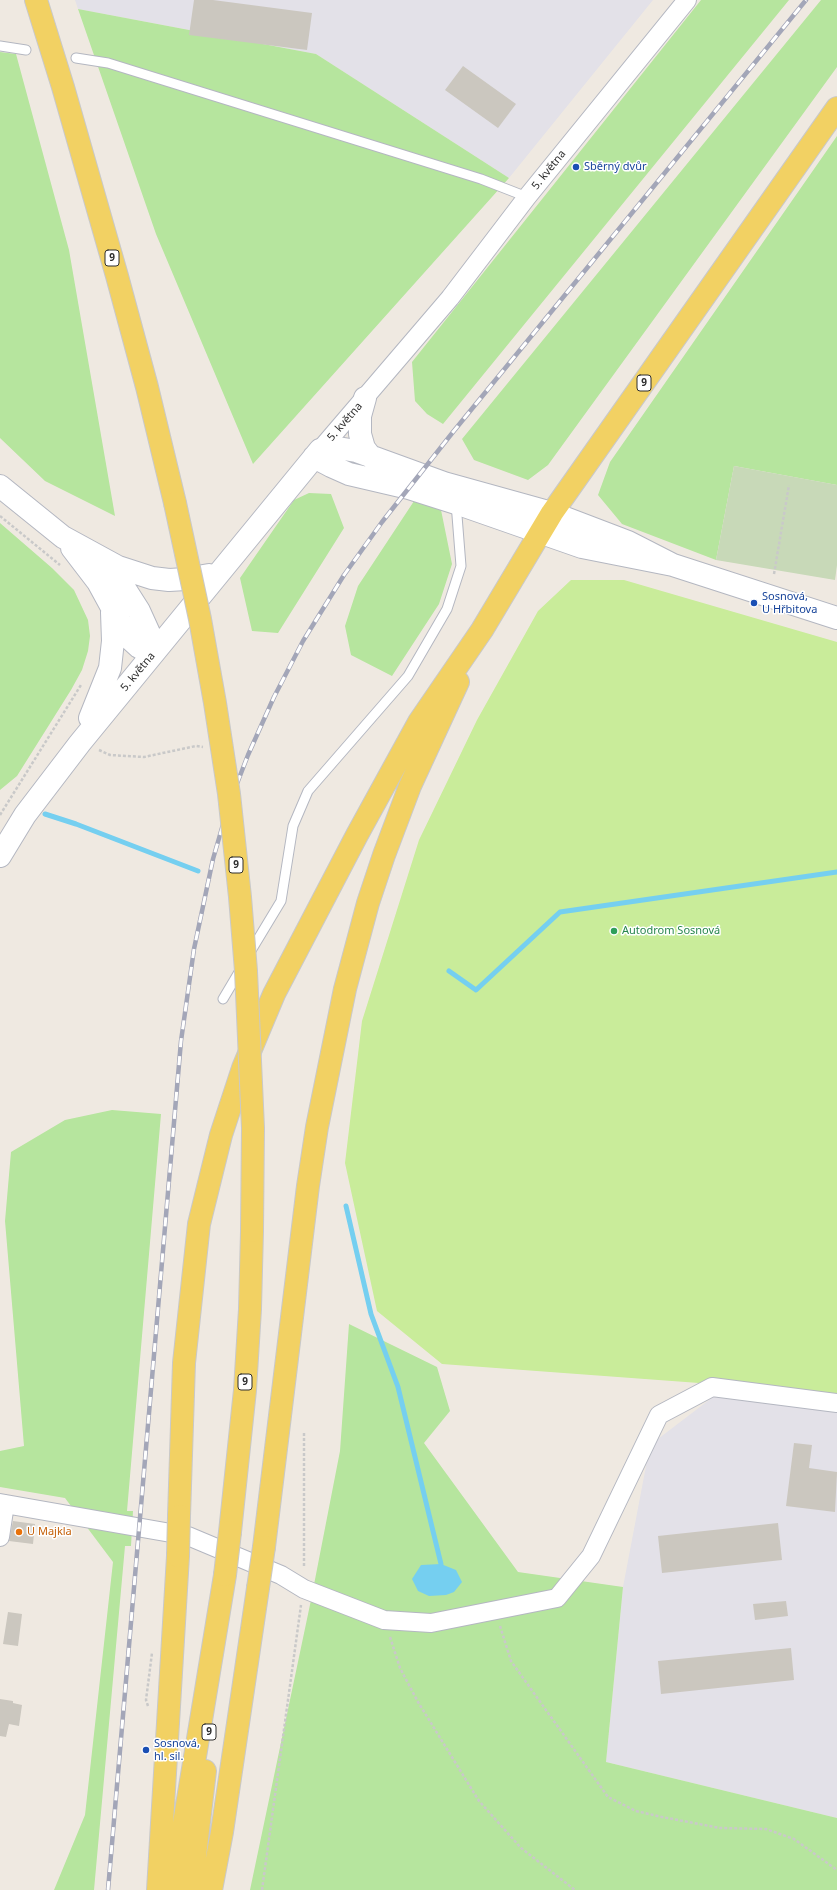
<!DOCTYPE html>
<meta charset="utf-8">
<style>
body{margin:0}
canvas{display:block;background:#efe9e1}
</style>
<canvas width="837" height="1890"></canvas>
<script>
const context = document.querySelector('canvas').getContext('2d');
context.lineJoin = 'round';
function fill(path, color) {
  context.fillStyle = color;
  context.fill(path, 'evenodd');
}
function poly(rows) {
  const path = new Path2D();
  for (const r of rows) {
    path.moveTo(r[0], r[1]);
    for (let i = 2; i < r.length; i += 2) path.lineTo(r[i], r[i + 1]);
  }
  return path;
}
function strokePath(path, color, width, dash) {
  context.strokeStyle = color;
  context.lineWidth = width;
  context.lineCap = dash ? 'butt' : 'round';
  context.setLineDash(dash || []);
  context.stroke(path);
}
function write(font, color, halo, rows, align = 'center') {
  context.font = font + ' "Noto Sans",sans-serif';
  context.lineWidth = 3;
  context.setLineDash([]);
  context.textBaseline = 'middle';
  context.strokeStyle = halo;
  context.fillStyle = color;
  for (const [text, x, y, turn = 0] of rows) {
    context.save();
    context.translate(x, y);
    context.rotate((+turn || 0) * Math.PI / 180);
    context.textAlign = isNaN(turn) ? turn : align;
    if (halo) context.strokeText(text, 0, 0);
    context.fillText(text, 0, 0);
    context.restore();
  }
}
fill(poly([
 [75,0,653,0,509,178,316,54,78,9],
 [713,1397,837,1412,837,1818,606,1762,623,1587,650,1445]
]), '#e3e1e8');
fill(poly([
 [701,0,789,0,443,424,427,414,415,401,412,362],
 [821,0,837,0,837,67,548,465,528,480,474,460,462,439],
 [78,9,316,54,509,178,253,464,156,234],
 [0,52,16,54,69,250,115,516,45,481,0,438],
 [837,136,837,485,734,466,716,560,622,524,598,495,610,462],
 [309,493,331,494,344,528,278,633,252,631,240,578,294,500],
 [418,495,440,505,452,564,439,604,392,676,351,655,345,626,358,586],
 [0,523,52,568,74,590,88,620,90,636,88,651,82,670,71,690,17,776,0,790],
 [112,1110,161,1114,127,1511,133,1511,131,1546,125,1546,94,1890,54,1890,85,1815,113,1562,65,1498,0,1487,0,1451,24,1446,5,1221,11,1152,65,1120],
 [349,1324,437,1367,450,1411,424,1443,518,1572,623,1587,606,1762,837,1818,837,1890,250,1890,311,1600,340,1451]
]), '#b6e59e');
fill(poly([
 [734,466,837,485,837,565,835,580,716,560]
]), '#c8d9b8');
fill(poly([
 [571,580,624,580,837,642,837,1396,726,1385,442,1364,377,1311,345,1163,362,1021,419,840,477,720,538,611]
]), '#c9ec9a');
fill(poly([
 [441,1564,456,1570,462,1582,454,1592,446,1595,429,1596,418,1591,412,1579,421,1565]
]), '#75cff0');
strokePath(poly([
 [45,814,76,824,198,871],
 [449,971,476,990,560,912,837,872],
 [346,1206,371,1314,398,1387,441,1564]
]), '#75cff0', 5);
fill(poly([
 [194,0,213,0,312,13,307,50,189,35],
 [463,66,516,104,498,128,445,90],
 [794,1443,812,1445,809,1468,837,1472,835,1512,786,1506],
 [13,1521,35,1524,33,1544,9,1541],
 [778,1523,782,1560,662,1573,658,1536],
 [786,1601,788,1616,755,1620,753,1604],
 [8,1612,22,1614,18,1646,3,1644],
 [791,1648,794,1680,661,1694,658,1661],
 [0,1699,13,1701,13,1703,22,1705,19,1726,9,1724,6,1737,0,1736]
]), '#cbc7bf');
const lane = poly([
 [0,46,26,50],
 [76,58,108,63,481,179,527,197],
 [249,954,281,901,293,826,308,791,408,676,447,609,461,566,456,503],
 [223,999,242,967]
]);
const street = poly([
 [320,450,450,298,527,197,687,0],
 [0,1503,188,1536,281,1575,304,1589,384,1620,431,1623,557,1598,591,1556,659,1415,712,1387,837,1403],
 [0,1537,5,1504]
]);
const secondary = poly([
 [365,398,360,416,360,434,364,448,371,457],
 [314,457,331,466,349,474,409,488,456,503,582,547,673,565,837,618],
 [0,486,63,537,118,567,152,578,169,580,186,579,209,575],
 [72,548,98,582,128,637,139,647,152,655],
 [103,563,118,578,139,611,149,633,152,655],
 [90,718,110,668,113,641,112,612],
 [0,856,25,815,80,743,320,450,338,448,356,451,444,483,552,513,628,542,673,565]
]);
const primary = poly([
 [36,0,63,87,117,276,147,387,175,503],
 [179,1516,184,1363,199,1224,221,1135,243,1068,274,994,357,835,419,722,482,630,552,513,837,108],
 [230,1532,245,1390,250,1309,252,1231],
 [264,1547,308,1186,317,1127,345,989,368,903,384,855,410,786,458,682],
 [158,1890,178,1556],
 [173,1890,225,1575],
 [191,1890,205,1771],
 [211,1890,222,1832,258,1588]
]);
strokePath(lane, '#b4b7c1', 11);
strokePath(street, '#b4b7c1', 20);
strokePath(secondary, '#b4b7c1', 24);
strokePath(primary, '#c9c9c9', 24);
strokePath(poly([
 [0,516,60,565],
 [774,574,789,485],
 [99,750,110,755,144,757,196,746,203,747],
 [0,815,81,685],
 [304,1433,304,1568],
 [500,1626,511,1661,608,1797,636,1811,662,1817,720,1828,766,1829,794,1839,837,1870],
 [390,1637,400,1668,418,1702,479,1801,521,1848,575,1890],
 [148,1706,146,1700,152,1653],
 [262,1890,301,1605]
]), '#c9c9c9', 2.5, [3, 2]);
strokePath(lane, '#fff', 9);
strokePath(street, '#fff', 18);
strokePath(secondary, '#fff', 22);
strokePath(primary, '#f2d163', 22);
const rail = poly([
 [108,1890,181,1041,194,949,213,859,228,807,248,755,274,697,303,641,344,575,382,522,453,432,806,0]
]);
strokePath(rail, '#a3a6b8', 4.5);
strokePath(rail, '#fff', 3, [9]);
const primaryBridge = poly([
 [175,503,200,619,215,703,229,794,240,897,246,971,253,1128,252,1231],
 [178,1556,179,1516],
 [225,1575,230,1532],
 [258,1588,264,1547]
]);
strokePath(primaryBridge, '#c9c9c9', 24, []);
strokePath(primaryBridge, '#f2d163', 22);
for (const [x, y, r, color] of [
 [576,167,4,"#1a4fb4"],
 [754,603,4,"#1a4fb4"],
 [614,931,4,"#2e9e5b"],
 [19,1532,4,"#e8710a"],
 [146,1750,4,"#1a4fb4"]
]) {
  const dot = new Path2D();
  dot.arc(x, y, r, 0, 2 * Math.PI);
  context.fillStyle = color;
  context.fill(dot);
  strokePath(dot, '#fff', 1.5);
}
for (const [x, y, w] of [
 [112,258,14],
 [644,383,14],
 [236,865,14],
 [245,1382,14],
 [209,1732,14]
]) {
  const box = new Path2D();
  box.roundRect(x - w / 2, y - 8, w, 16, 3);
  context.fillStyle = '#fff';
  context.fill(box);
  strokePath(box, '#2e2e2e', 1);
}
write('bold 10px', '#2e2e2e', null, [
 ["9",112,258],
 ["9",644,383],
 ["9",236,865],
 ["9",245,1382],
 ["9",209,1732]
]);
write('11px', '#164399', '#fff', [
 ["Sběrný dvůr",584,167],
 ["Sosnová,",762,597],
 ["U Hřbitova",762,610],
 ["Sosnová,",154,1744],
 ["hl. sil.",154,1757]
], 'left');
write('11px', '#2e2e2e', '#fff', [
 ["5. května",549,170,-51],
 ["5. května",345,422,-49],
 ["5. května",138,672,-50]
]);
write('11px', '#27864d', '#fff', [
 ["Autodrom Sosnová",622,931]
], 'left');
write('11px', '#c56008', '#fff', [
 ["U Majkla",27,1532]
], 'left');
</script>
